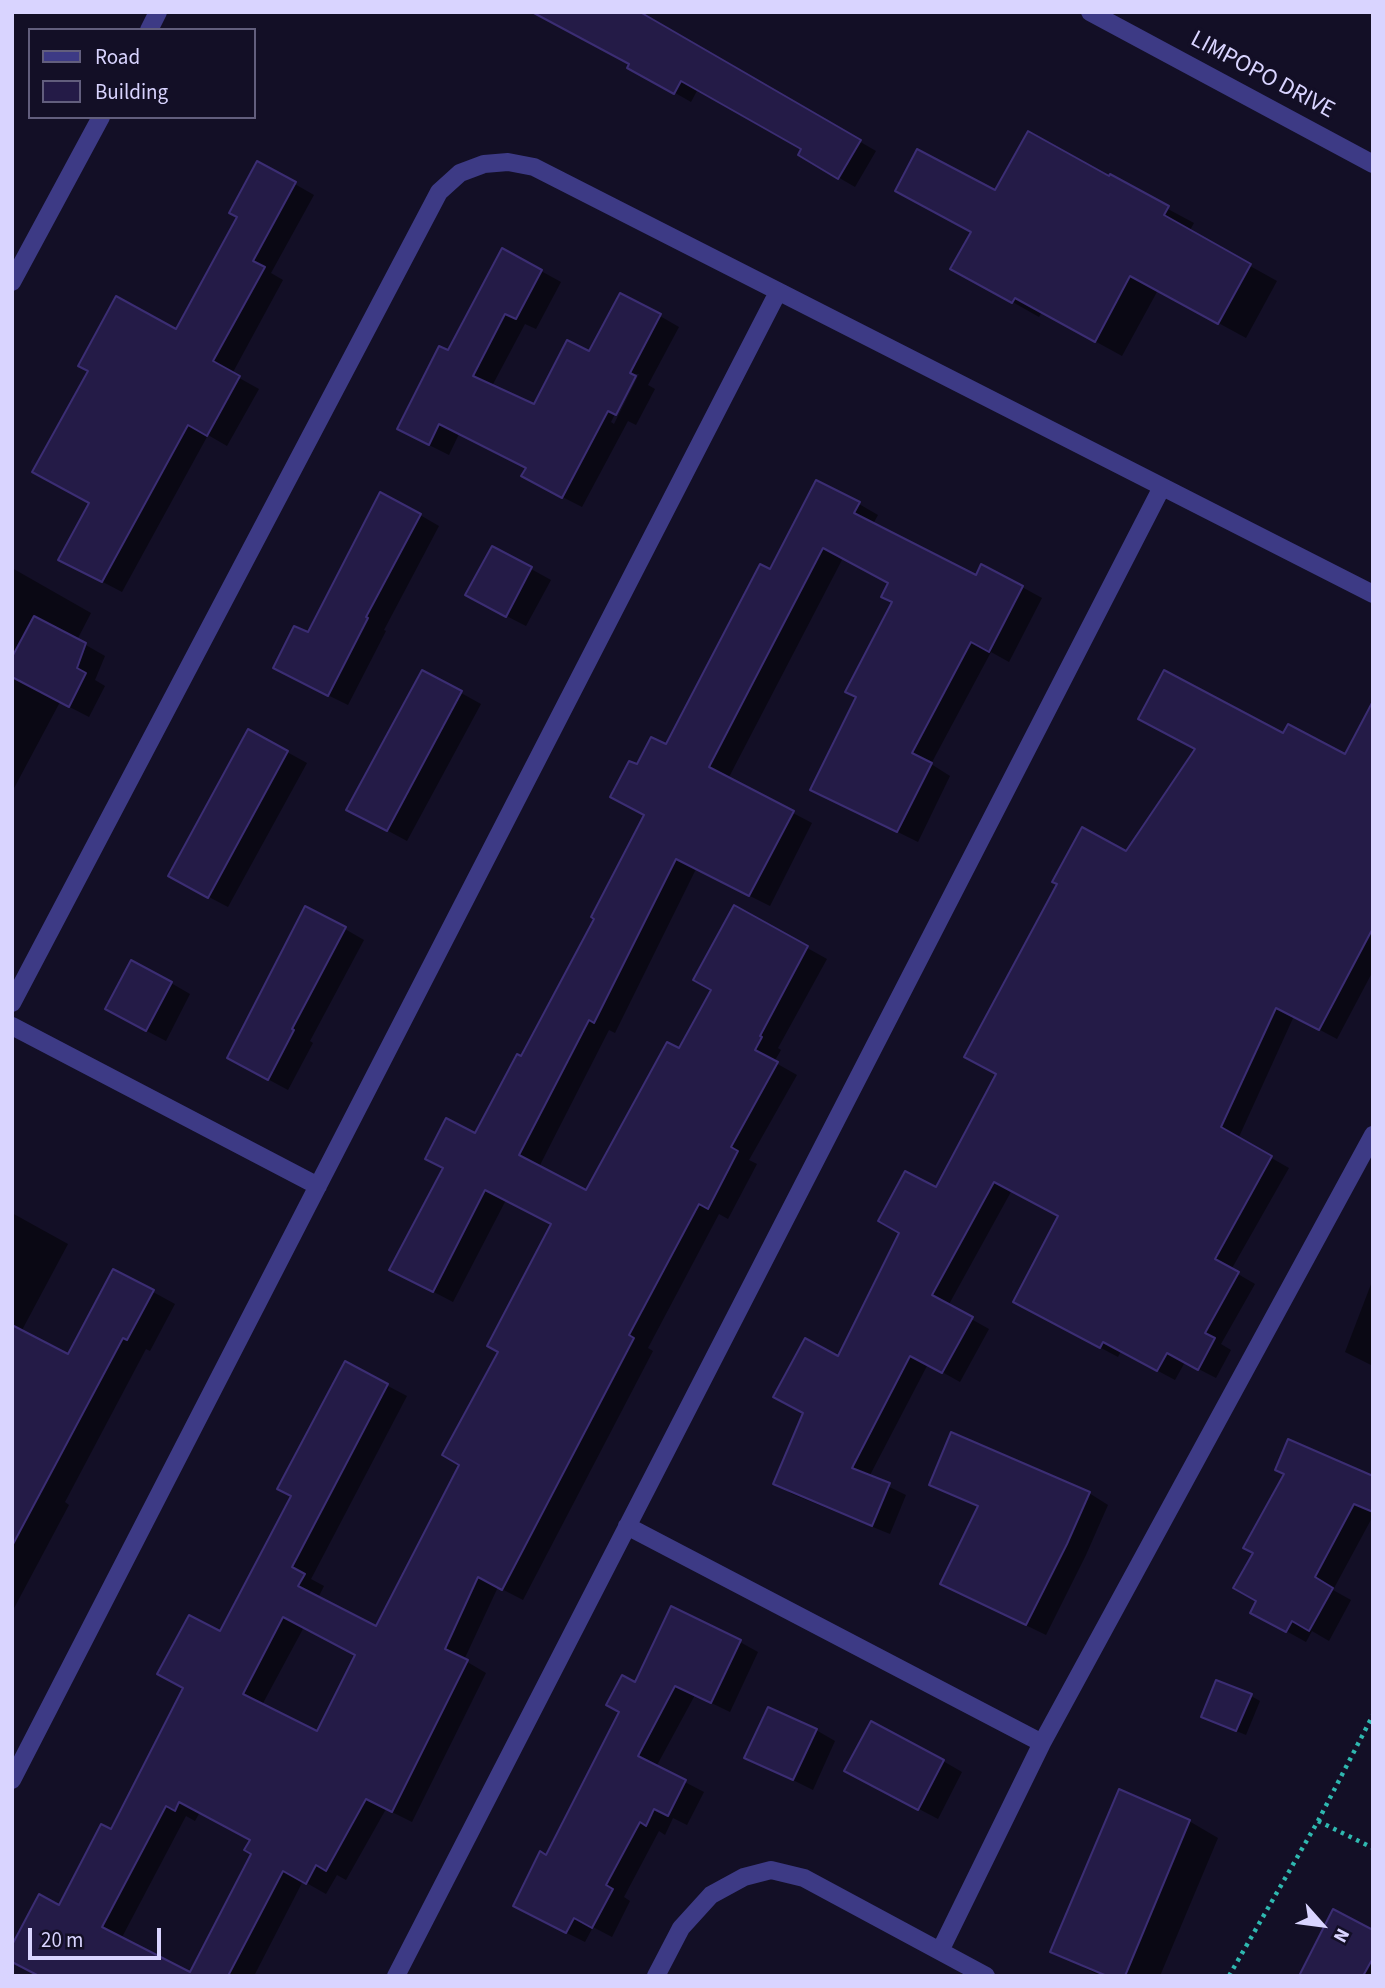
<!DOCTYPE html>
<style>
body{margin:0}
#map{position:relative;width:1385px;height:1988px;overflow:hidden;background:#130f26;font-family:"Source Sans 3",sans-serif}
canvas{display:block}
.frame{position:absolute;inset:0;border:14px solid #d9d4ff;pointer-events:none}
.legend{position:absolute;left:28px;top:28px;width:228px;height:91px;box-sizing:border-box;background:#130f26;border:2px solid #625e7d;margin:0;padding:9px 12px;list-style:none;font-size:21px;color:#d9d4ff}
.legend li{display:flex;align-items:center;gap:14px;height:35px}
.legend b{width:35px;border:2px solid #625e7d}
.north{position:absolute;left:1287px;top:1890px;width:70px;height:70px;-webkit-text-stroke:5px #130f26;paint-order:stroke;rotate:118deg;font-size:19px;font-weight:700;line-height:28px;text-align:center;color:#d9d4ff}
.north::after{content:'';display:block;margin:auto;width:24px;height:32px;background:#d9d4ff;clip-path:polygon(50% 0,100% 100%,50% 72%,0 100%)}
.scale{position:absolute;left:28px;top:1928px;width:133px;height:32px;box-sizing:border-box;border:4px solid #d9d4ff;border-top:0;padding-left:9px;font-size:21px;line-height:24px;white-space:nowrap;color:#d9d4ff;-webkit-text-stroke:5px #130f26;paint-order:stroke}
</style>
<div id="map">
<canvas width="1385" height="1988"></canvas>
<div class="frame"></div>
<ul class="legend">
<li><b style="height:9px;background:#3d3a85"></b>Road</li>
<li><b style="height:19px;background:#241b47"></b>Building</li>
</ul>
<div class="north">N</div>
<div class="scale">20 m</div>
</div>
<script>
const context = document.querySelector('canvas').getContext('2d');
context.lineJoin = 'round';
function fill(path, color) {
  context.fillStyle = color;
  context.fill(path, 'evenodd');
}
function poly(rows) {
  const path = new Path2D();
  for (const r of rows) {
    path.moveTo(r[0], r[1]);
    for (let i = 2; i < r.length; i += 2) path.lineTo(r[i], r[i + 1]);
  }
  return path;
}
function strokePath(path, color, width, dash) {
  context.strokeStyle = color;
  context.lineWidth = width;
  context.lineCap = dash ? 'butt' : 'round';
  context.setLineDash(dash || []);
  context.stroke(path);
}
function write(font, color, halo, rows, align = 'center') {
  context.font = font + ' "Source Sans 3",sans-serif';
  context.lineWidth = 7;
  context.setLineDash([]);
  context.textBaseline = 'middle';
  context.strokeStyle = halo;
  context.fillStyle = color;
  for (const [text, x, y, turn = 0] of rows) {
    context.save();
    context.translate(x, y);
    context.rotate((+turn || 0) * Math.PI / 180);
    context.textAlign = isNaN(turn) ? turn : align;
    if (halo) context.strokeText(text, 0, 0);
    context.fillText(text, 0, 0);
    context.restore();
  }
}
fill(poly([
 [561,12,641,12,640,14,876,151,855,187,800,155,804,149,698,89,691,102,630,67,631,64],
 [258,163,314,195,271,273,283,280,232,374,259,389,227,446,208,435,122,592,80,570,91,503,176,331,239,216],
 [1110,178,1194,223,1189,232,1277,281,1246,338,1158,290,1122,356,1042,312,1039,317,953,268,995,192],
 [541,271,561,282,536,329,525,324,492,386,535,406,660,316,679,327,648,385,655,389,636,425,628,421,582,507,543,487,527,468,459,434,449,455,419,440,449,352],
 [635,374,639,374,614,424,611,422],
 [859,504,878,515,873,524,977,577,1022,587,1042,598,1009,662,991,652,931,764,950,776,918,842,813,790,858,697,894,602,890,583,843,558,728,779,812,823,770,906,696,869,615,1033,609,1030,539,1167,587,1193,680,1051,713,990,734,907,827,959,778,1048,781,1050,774,1062,797,1075,749,1160,757,1164,728,1219,719,1214,648,1348,653,1351,523,1600,498,1587,464,1660,486,1673,412,1822,386,1809,346,1880,337,1875,326,1894,303,1881,254,1976,41,1976,60,1907,112,1831,293,1496,346,1364,407,1396,311,1579,324,1586,318,1598,377,1628,461,1464,500,1352,553,1224,506,1200,453,1302,411,1280,476,1135,522,1058,596,918,646,815,638,767,666,747,770,572],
 [304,1627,357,1655,318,1733,262,1705],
 [200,1812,252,1840,253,1853,191,1973,121,1939,186,1816,195,1821],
 [420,515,439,526,384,630,386,631,348,705,295,679,308,635],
 [493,548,551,580,526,626,487,606],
 [12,568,91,613,77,640,105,656,95,680,105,686,89,717,60,702,12,792],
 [423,672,481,704,407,841,368,820],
 [1373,705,1373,971,1337,1039,1294,1016,1238,1139,1289,1168,1231,1270,1255,1284,1221,1344,1231,1350,1216,1378,1185,1362,1175,1380,1121,1351,1118,1357,1032,1311,1060,1216,1012,1190,948,1306,989,1329,960,1382,928,1364,869,1477,906,1495,890,1534,792,1494,775,1484,936,1190,1127,854,1283,736,1345,756],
 [287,752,307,763,228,907,190,887],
 [345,929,364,940,310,1041,313,1043,288,1090,249,1069],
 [171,983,190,994,166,1041,126,1020],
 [12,1213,68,1244,21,1332,69,1357,153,1292,175,1304,150,1351,146,1349,65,1502,69,1505,12,1612],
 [1373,1279,1373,1366,1345,1352],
 [1373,1478,1373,1516,1333,1590,1351,1600,1329,1641,1312,1631,1306,1642,1252,1612],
 [931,1484,1089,1493,1108,1505,1086,1555,1046,1635,962,1594,979,1507],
 [740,1642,758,1652,730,1712,695,1695,656,1767,704,1792,687,1825,673,1818,665,1835,659,1831,624,1897,630,1901,612,1937,593,1927,585,1942,533,1916,547,1857,636,1685],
 [1251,1696,1260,1701,1246,1735,1212,1721],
 [816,1730,835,1741,813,1790,747,1757],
 [943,1761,962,1772,938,1819,866,1781],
 [1189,1821,1218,1838,1160,1976,1100,1976,1052,1951],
 [1373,1932,1373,1976,1301,1976]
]), '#0007');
const building = poly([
 [532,12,640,12,861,140,838,179,798,155,801,149,681,81,674,94,627,68,629,64,532,12],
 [1028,131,1109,176,1110,174,1169,206,1164,215,1251,264,1218,324,1130,276,1095,342,1015,298,1012,303,950,269,971,232,895,191,917,149,995,190,1028,131],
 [257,161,296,182,253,261,265,267,213,361,240,376,207,436,188,425,102,582,58,560,89,503,32,472,88,371,78,366,116,296,176,329,237,217,229,213,257,161],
 [502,248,542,270,516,319,505,314,473,376,534,404,567,340,589,351,620,293,661,314,630,373,636,376,616,415,608,411,562,498,521,476,526,468,439,424,429,445,397,429,439,346,448,350,502,248],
 [816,480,860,502,854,513,976,575,981,564,1023,586,989,652,971,642,912,753,932,763,897,832,810,790,856,697,845,692,892,602,881,597,888,583,823,548,709,767,794,811,749,896,676,859,594,1023,589,1020,519,1155,586,1190,667,1042,679,1048,711,990,693,980,734,905,808,946,760,1036,762,1037,755,1050,778,1062,731,1147,738,1151,708,1209,699,1204,629,1335,634,1338,502,1590,478,1577,445,1649,468,1660,392,1812,366,1799,326,1871,316,1865,306,1884,283,1871,228,1976,39,1976,12,1962,12,1945,39,1894,59,1905,101,1824,111,1829,183,1688,157,1674,189,1615,220,1631,291,1496,277,1489,345,1361,388,1384,292,1567,305,1574,298,1586,376,1626,459,1465,442,1455,498,1352,487,1346,551,1224,485,1190,433,1292,389,1270,443,1168,425,1159,446,1118,475,1133,517,1054,521,1056,594,919,591,917,644,815,610,797,629,761,637,764,651,737,666,744,760,564,770,569,816,480],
 [283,1617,355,1655,317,1731,243,1694,283,1617],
 [179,1802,250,1840,244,1850,251,1854,190,1972,102,1927,166,1806,175,1811,179,1802],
 [380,492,421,514,366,617,368,618,328,696,273,668,294,626,308,632,380,492],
 [492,546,532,567,506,617,465,595,492,546],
 [34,616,86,643,77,668,86,673,69,707,12,677,12,657,34,616],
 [422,670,462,691,387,831,346,810,422,670],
 [1164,670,1283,733,1288,724,1345,754,1373,701,1373,928,1319,1030,1276,1008,1221,1127,1272,1156,1215,1259,1239,1272,1205,1333,1215,1338,1198,1370,1167,1353,1157,1371,1103,1342,1100,1348,1013,1302,1058,1216,994,1182,932,1295,973,1317,942,1373,910,1356,852,1468,890,1483,872,1526,773,1484,803,1413,773,1397,805,1338,838,1356,899,1233,878,1221,905,1171,936,1187,996,1074,964,1057,1057,884,1052,882,1082,827,1126,851,1195,749,1138,719,1164,670],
 [248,729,288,751,208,898,168,876,248,729],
 [305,906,346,927,292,1029,294,1030,268,1080,227,1058,305,906],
 [131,960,172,982,146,1031,105,1009,131,960],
 [113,1269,154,1290,127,1340,123,1338,12,1546,12,1325,68,1354,113,1269],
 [951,1432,1090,1492,1067,1544,1026,1625,940,1584,978,1506,929,1485,951,1432],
 [1288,1439,1373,1476,1373,1512,1354,1504,1315,1577,1333,1588,1309,1631,1292,1621,1286,1632,1250,1613,1256,1601,1233,1588,1253,1553,1243,1548,1284,1474,1275,1470,1288,1439],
 [671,1606,741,1640,711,1703,675,1686,638,1756,686,1780,668,1816,654,1809,646,1826,640,1822,606,1885,613,1889,592,1928,574,1918,566,1933,513,1906,540,1851,546,1855,619,1712,606,1705,622,1675,635,1682,671,1606],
 [1216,1680,1252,1694,1236,1731,1201,1717,1216,1680],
 [768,1707,817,1729,793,1780,744,1758,768,1707],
 [871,1721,944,1760,918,1810,844,1771,871,1721],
 [1119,1789,1190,1820,1125,1976,1107,1976,1050,1952,1119,1789],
 [1333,1909,1373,1930,1373,1958,1363,1976,1299,1976,1333,1909]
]);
fill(building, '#241b47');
strokePath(building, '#3b2d73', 2);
strokePath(poly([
 [1318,1821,1373,1848],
 [1229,1976,1318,1821,1373,1715]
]), '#2fb8b0', 4.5, [3.5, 5]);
strokePath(poly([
 [12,1003,439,192,460,173,484,164,508,162,534,167,1373,594],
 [12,1026,318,1186],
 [627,1526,1042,1743],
 [12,1780,778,292],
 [940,1951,1042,1743,1373,1135],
 [396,1976,1162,487],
 [656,1976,681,1928,711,1895,744,1877,771,1870,804,1878,986,1976]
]), '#3d3a85', 18);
strokePath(poly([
 [1090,12,1373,164],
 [149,30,158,12],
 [12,282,101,117]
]), '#3d3a85', 18);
write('24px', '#d9d4ff', '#130f26', [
 ["LIMPOPO DRIVE",1262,76,28]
]);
</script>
